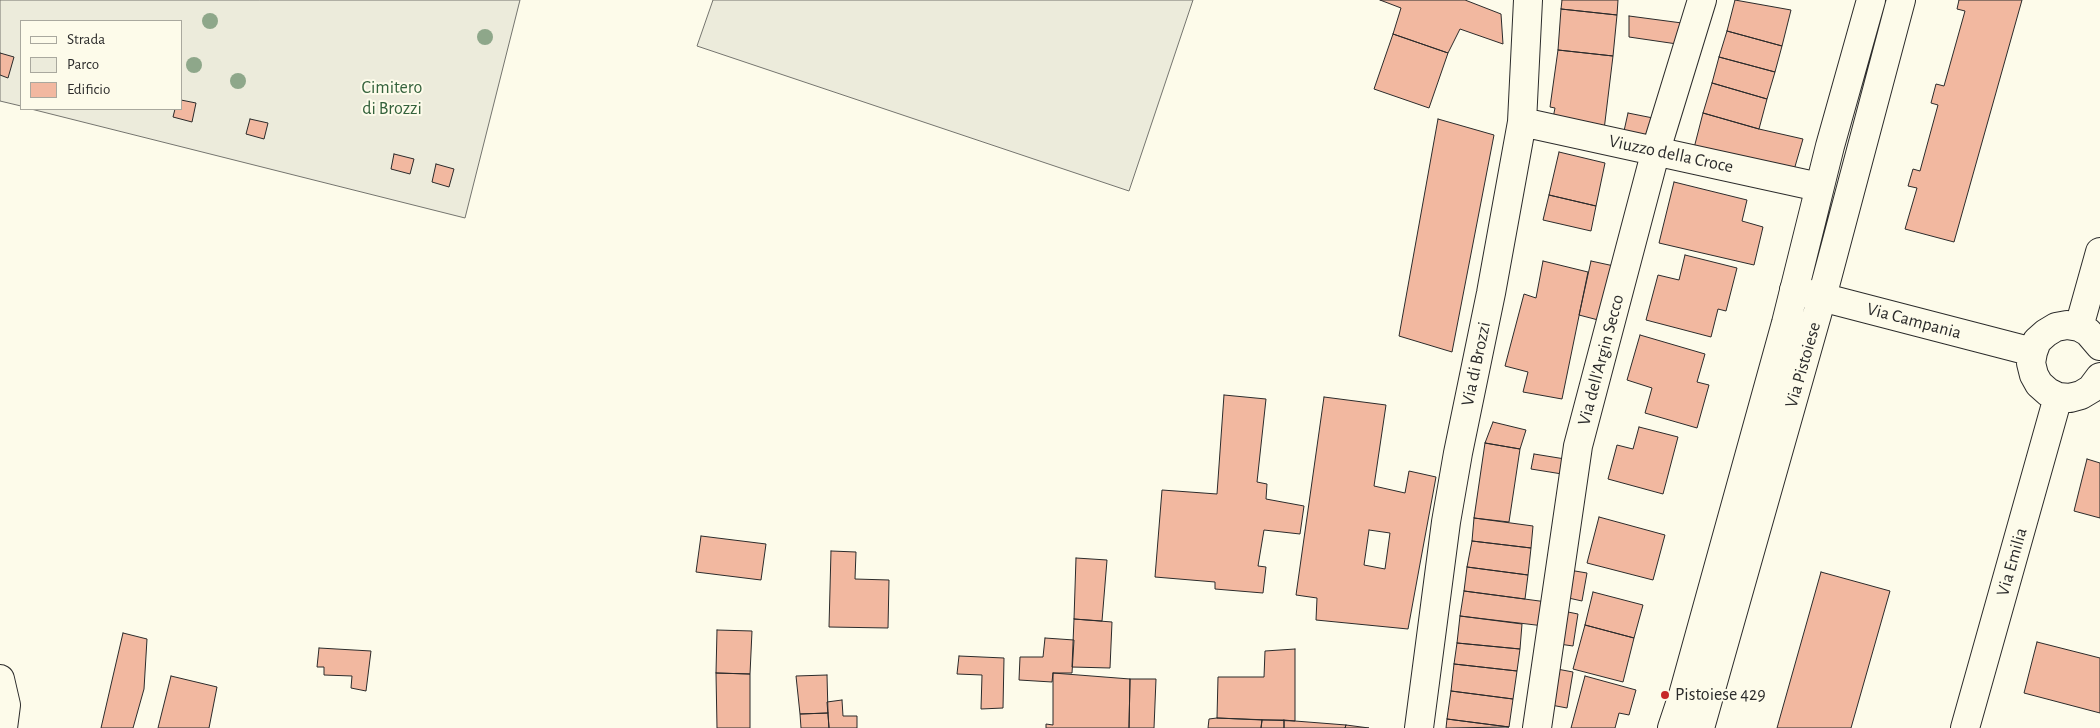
<!DOCTYPE html>
<style>
body{margin:0}
#map{position:relative;width:2100px;height:728px;overflow:hidden;background:#fdfbea;font-family:"Alegreya Sans",sans-serif}
canvas{display:block}
.legend{position:absolute;left:20px;top:20px;width:162px;height:90px;box-sizing:border-box;background:#fdfbea;border:1px solid #a9a89e;margin:0;padding:6px 9px;list-style:none;font-size:15px;color:#2b2b2b}
.legend li{display:flex;align-items:center;gap:10px;height:25px}
.legend b{width:25px;border:1px solid #a9a89e}
</style>
<div id="map">
<canvas width="2100" height="728"></canvas>
<ul class="legend">
<li><b style="height:6px;background:#fdfbea"></b>Strada</li>
<li><b style="height:14px;background:#ecebdb"></b>Parco</li>
<li><b style="height:14px;background:#f2b8a0"></b>Edificio</li>
</ul>
</div>
<script>
const context = document.querySelector('canvas').getContext('2d');
context.lineJoin = 'round';
function fill(path, color) {
  context.fillStyle = color;
  context.fill(path, 'evenodd');
}
function poly(rows) {
  const path = new Path2D();
  for (const r of rows) {
    path.moveTo(r[0], r[1]);
    for (let i = 2; i < r.length; i += 2) path.lineTo(r[i], r[i + 1]);
  }
  return path;
}
function strokePath(path, color, width, dash) {
  context.strokeStyle = color;
  context.lineWidth = width;
  context.lineCap = dash ? 'butt' : 'round';
  context.setLineDash(dash || []);
  context.stroke(path);
}
function write(font, color, halo, rows, align = 'center') {
  context.font = font + ' "Alegreya Sans",sans-serif';
  context.lineWidth = 4;
  context.setLineDash([]);
  context.textBaseline = 'middle';
  context.strokeStyle = halo;
  context.fillStyle = color;
  for (const [text, x, y, turn = 0] of rows) {
    context.save();
    context.translate(x, y);
    context.rotate((+turn || 0) * Math.PI / 180);
    context.textAlign = isNaN(turn) ? turn : align;
    if (halo) context.strokeText(text, 0, 0);
    context.fillText(text, 0, 0);
    context.restore();
  }
}
const green = poly([
 [0,0,520,0,465,218,31,109,181,109,181,21,21,21,21,106,0,101,0,0],
 [713,0,1193,0,1129,191,697,46,713,0]
]);
fill(green, '#ecebdb');
strokePath(green, '#74746e', 1);
const building = poly([
 [1380,0,1465,0,1501,14,1503,44,1460,29,1448,53,1393,34,1401,8,1380,0],
 [1562,0,1618,0,1617,15,1561,9,1562,0],
 [1735,0,1791,10,1782,46,1727,31,1735,0],
 [1959,0,2022,0,1954,242,1905,229,1917,188,1908,186,1913,169,1920,171,1938,105,1931,103,1936,84,1944,86,1965,11,1957,9,1959,0],
 [1561,9,1617,15,1613,56,1558,50,1561,9],
 [1629,16,1682,23,1677,44,1629,37,1629,16],
 [1727,31,1782,46,1775,72,1719,57,1727,31],
 [1393,34,1448,53,1429,108,1374,89,1393,34],
 [1558,50,1613,56,1604,130,1553,118,1555,108,1550,107,1558,50],
 [0,53,14,57,8,78,0,75,0,53],
 [1719,57,1775,72,1767,99,1712,83,1719,57],
 [1712,83,1767,99,1759,129,1703,113,1712,83],
 [181,100,196,103,192,122,173,117,175,109,181,109,181,100],
 [1628,113,1653,118,1648,137,1624,131,1628,113],
 [1703,113,1759,129,1803,139,1794,170,1694,148,1703,113],
 [250,119,268,123,264,139,246,134,250,119],
 [1438,119,1494,135,1452,352,1399,336,1438,119],
 [1559,152,1605,163,1596,206,1549,195,1559,152],
 [394,154,414,159,410,174,391,169,394,154],
 [436,164,454,169,449,187,432,182,436,164],
 [1674,182,1747,200,1742,221,1763,227,1754,265,1659,243,1674,182],
 [1549,195,1596,206,1591,231,1543,220,1549,195],
 [1685,255,1737,268,1726,311,1718,309,1711,337,1646,320,1658,275,1679,280,1685,255],
 [1543,261,1588,272,1562,399,1523,392,1528,372,1505,366,1524,294,1536,298,1543,261],
 [1591,261,1614,266,1602,321,1579,315,1591,261],
 [1640,335,1705,354,1697,382,1709,385,1697,428,1645,413,1652,388,1627,380,1640,335],
 [1224,395,1266,399,1257,482,1267,484,1266,499,1304,506,1300,534,1264,530,1258,566,1266,567,1263,593,1215,589,1215,582,1155,577,1162,490,1217,494,1224,395],
 [1324,397,1386,405,1374,486,1405,493,1409,471,1436,477,1408,629,1316,620,1317,598,1296,595,1324,397],
 [1369,530,1390,533,1385,569,1364,565,1369,530],
 [1493,422,1526,430,1520,449,1485,443,1493,422],
 [1639,427,1678,437,1663,494,1608,479,1617,445,1633,449,1639,427],
 [1485,443,1520,449,1509,522,1474,518,1485,443],
 [1534,454,1565,459,1562,474,1531,469,1534,454],
 [2087,459,2100,463,2100,518,2074,511,2087,459],
 [1599,517,1665,535,1653,580,1587,563,1599,517],
 [1474,518,1533,526,1531,548,1472,541,1474,518],
 [701,536,766,544,761,580,696,572,701,536],
 [1472,541,1531,548,1528,575,1467,567,1472,541],
 [831,551,856,552,855,579,889,580,888,628,829,627,831,551],
 [1076,558,1107,560,1102,621,1074,619,1076,558],
 [1467,567,1528,575,1525,599,1464,591,1467,567],
 [1569,570,1587,573,1582,601,1564,597,1569,570],
 [1821,572,1890,591,1851,728,1777,728,1821,572],
 [1464,591,1547,602,1544,626,1460,616,1464,591],
 [1593,592,1643,605,1634,638,1585,625,1593,592],
 [1563,611,1578,614,1573,646,1559,644,1563,611],
 [1460,616,1522,624,1520,649,1457,643,1460,616],
 [1074,619,1112,622,1110,668,1072,667,1074,619],
 [1585,625,1634,638,1623,682,1573,669,1585,625],
 [717,630,752,631,750,674,716,673,717,630],
 [123,633,147,639,144,689,133,728,101,728,123,633],
 [1045,638,1074,640,1072,673,1053,673,1052,682,1019,680,1020,657,1043,657,1045,638],
 [2037,642,2100,658,2100,713,2024,693,2037,642],
 [1457,643,1520,649,1517,671,1454,664,1457,643],
 [319,648,371,651,366,691,351,688,352,676,324,675,324,667,317,667,319,648],
 [1295,649,1295,721,1217,718,1218,677,1264,677,1265,651,1295,649],
 [959,656,1004,658,1003,708,981,709,982,675,957,674,959,656],
 [1454,664,1517,671,1513,699,1451,691,1454,664],
 [1557,669,1573,672,1567,708,1551,705,1557,669],
 [716,673,750,674,750,728,717,728,716,673],
 [1053,673,1130,679,1129,728,1046,728,1046,724,1053,725,1053,673],
 [827,675,828,713,800,714,796,676,827,675],
 [171,676,217,687,209,728,158,728,171,676],
 [1585,676,1636,690,1629,715,1619,713,1615,728,1571,728,1585,676],
 [1130,679,1156,679,1154,728,1129,728,1130,679],
 [1451,691,1513,699,1509,727,1447,719,1451,691],
 [842,700,843,716,857,716,857,728,829,728,827,702,842,700],
 [828,713,829,728,801,728,800,714,828,713],
 [1217,718,1262,720,1261,728,1208,728,1209,719,1217,718],
 [1447,719,1509,727,1446,728,1447,719],
 [1262,720,1284,720,1284,728,1261,728,1262,720],
 [1284,720,1295,721,1346,725,1345,728,1284,728,1284,720],
 [1346,725,1369,728,1345,728,1346,725]
]);
fill(building, '#f2b8a0');
strokePath(building, '#2b2b2b', 1);
const minor = poly([
 [1522,122,1819,187],
 [1794,290,2033,352],
 [2079,327,2100,252],
 [2100,346,2088,332,2079,327,2067,325,2056,327,2046,333,2037,341,2033,352,2031,363,2034,375,2039,384,2048,392,2058,397,2070,398,2081,395,2091,389,2100,377],
 [1419,728,1446,522,1458,453,1491,293,1522,122,1528,0],
 [1537,728,1578,446,1656,150,1702,0],
 [1965,728,2058,397]
]);
const tertiary = poly([
 [0,679,6,705,3,728]
]);
const primary = poly([
 [1672,728,1683,695,1786,323,1830,146,1871,0],
 [1700,728,1822,297,1901,0]
]);
strokePath(minor, '#2b2b2b', 30);
strokePath(tertiary, '#2b2b2b', 30);
strokePath(primary, '#2b2b2b', 30);
strokePath(minor, '#fdfbea', 28);
strokePath(tertiary, '#fdfbea', 28);
strokePath(primary, '#fdfbea', 28);
context.fillStyle = '#8ea78a';
for (const [x, y] of [
 [210,21],
 [485,37],
 [194,65],
 [238,81]
]) {
  context.beginPath();
  context.arc(x, y, 8, 0, 2 * Math.PI);
  context.fill();
}
for (const [x, y, r, color] of [
 [1665,695,5,"#c62828"]
]) {
  const dot = new Path2D();
  dot.arc(x, y, r, 0, 2 * Math.PI);
  context.fillStyle = color;
  context.fill(dot);
  strokePath(dot, '#fdfbea', 2);
}
write('18px', '#34623c', '#fdfbea', [
 ["Cimitero",392,88],
 ["di Brozzi",392,109]
]);
write('18px', '#2b2b2b', '#fdfbea', [
 ["Viuzzo della Croce",1671,154,12],
 ["Via Campania",1914,321,15],
 ["Via dell'Argin Secco",1601,360,-75],
 ["Via di Brozzi",1476,364,-78],
 ["Via Pistoiese",1803,365,-74],
 ["Via Emilia",2012,562,-74]
]);
write('18px', '#2b2b2b', '#fdfbea', [
 ["Pistoiese 429",1675,695]
], 'left');
</script>
